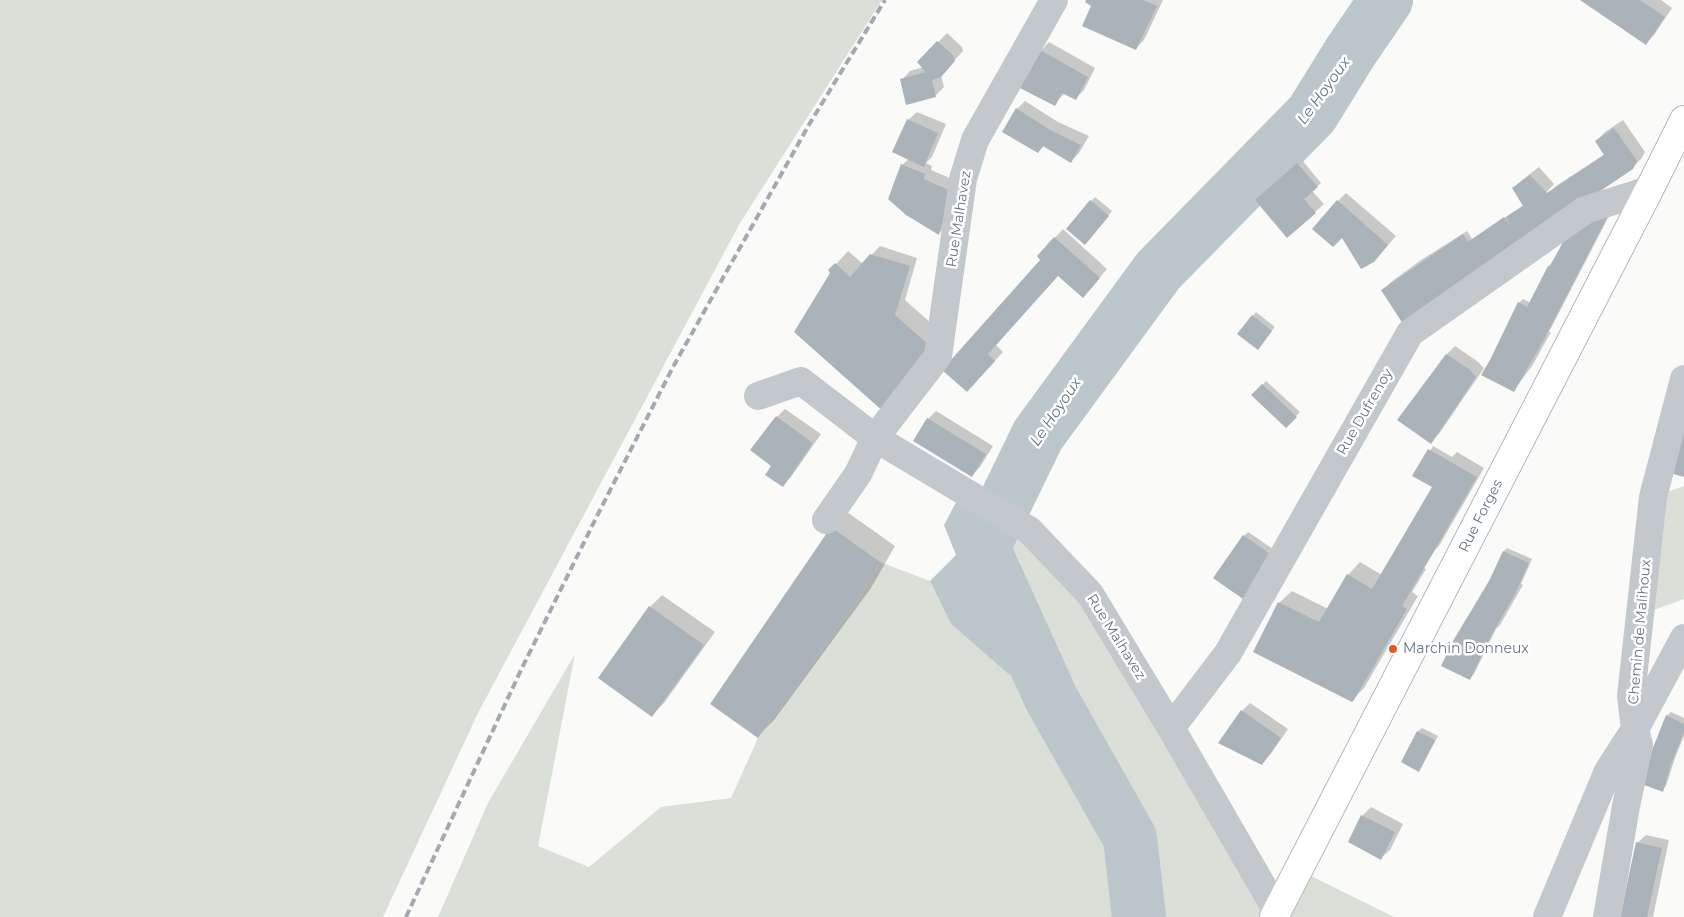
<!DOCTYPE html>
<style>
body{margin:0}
canvas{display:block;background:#fafaf8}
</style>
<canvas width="1684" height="917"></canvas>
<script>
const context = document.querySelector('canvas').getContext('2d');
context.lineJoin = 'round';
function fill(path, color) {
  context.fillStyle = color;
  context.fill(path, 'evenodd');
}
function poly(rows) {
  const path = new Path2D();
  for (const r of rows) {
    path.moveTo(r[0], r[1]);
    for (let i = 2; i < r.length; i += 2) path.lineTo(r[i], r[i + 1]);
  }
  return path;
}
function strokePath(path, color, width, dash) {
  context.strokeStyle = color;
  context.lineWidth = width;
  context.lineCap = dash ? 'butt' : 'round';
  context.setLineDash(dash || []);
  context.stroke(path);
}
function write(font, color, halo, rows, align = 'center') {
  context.font = font + ' Montserrat,sans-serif';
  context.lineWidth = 5;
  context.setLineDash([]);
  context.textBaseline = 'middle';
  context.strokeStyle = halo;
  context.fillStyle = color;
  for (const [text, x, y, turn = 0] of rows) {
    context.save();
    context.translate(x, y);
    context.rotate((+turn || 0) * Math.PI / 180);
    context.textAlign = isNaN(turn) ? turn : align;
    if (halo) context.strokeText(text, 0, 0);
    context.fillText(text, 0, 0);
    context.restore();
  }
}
fill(poly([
 [0,0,882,0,740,223,479,711,383,917,0,917],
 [1684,486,1684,599,1640,615,1653,497],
 [1029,530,1090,594,1277,911,1299,870,1394,917,438,917,488,803,575,654,538,846,589,867,661,807,731,798,758,738,855,605,880,562,930,581,951,624,1006,672,1054,650,995,553]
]), '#dadfd7');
fill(poly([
 [963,489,1029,530,995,553,1054,651,1051,698,1006,672,951,624,930,581,956,555,944,525]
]), '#bbc7cb');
fill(poly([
 [1087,0,1163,0,1144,40,1135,49],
 [1582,0,1661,0,1672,8,1654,35,1646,43],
 [947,33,962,47,963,51,941,75,944,87,935,96,902,80,910,71,924,67,919,62],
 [1049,42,1095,68,1084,90,1076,98,1065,93,1054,104,1041,51],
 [1025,101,1058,122,1089,136,1079,153,1070,162,1044,146,1038,152,1017,109],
 [917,112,946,124,932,157,926,163,932,166,931,170,959,182,947,225,939,233,902,165,909,159,908,120],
 [1623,120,1645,152,1641,159,1632,168,1383,290,1391,282,1421,260,1467,231,1472,239,1524,205,1514,188,1522,180,1539,167,1554,184,1544,195,1548,195,1556,186,1605,154,1596,141,1605,132],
 [1302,160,1321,183,1312,191,1324,204,1315,212,1256,200],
 [1346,193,1396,236,1382,252,1338,201],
 [1095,197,1112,211,1089,240,1091,201],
 [1605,213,1610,214,1549,332,1551,332,1532,366,1514,390,1492,359,1519,303,1523,299,1531,303,1549,266,1569,238],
 [1063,229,1107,269,1091,288,1059,274,996,345,1003,352,967,391,1042,259,1038,256],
 [880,246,917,258,905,300,942,333,897,399,830,271,848,251,863,264],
 [1256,312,1275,327,1261,344,1253,316],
 [1455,346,1477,361,1484,368,1439,434,1431,442,1399,419,1447,354],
 [1266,381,1300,412,1286,426,1253,395],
 [785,409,821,434,791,477,783,485,772,466,777,417],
 [936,411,993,446,980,467,972,475,928,419],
 [1433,446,1452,457,1457,452,1484,468,1439,546,1435,550,1424,568,1426,569,1412,592,1418,596,1364,688,1352,700,1279,603,1292,591,1328,609,1348,575,1360,562,1382,575,1433,487,1414,476],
 [847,512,895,546,871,588,774,720,758,736,712,703],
 [1248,532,1276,551,1246,594,1244,536],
 [1507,548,1532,559,1521,584,1523,585,1500,625,1496,629,1474,674,1470,678,1490,582,1504,551],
 [662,595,715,632,664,703,652,715,650,607],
 [1250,703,1288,729,1270,755,1262,763,1242,711],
 [1671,712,1684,718,1684,736,1675,758,1666,786,1662,790,1667,716],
 [1422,728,1438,736,1422,766,1418,770,1403,762,1418,731],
 [1371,807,1403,824,1390,850,1381,858,1349,842,1362,816],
 [1646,835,1669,840,1653,917,1621,917,1637,843]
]), '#0003');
strokePath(poly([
 [1139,917,1130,838,1051,698,983,548,1038,435,1158,271,1312,114,1351,51,1386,0]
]), '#bbc7cb', 54);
fill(poly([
 [1086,0,1143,0,1157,6,1136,50,1082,26,1091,6,1085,2],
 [1580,0,1640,0,1665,17,1646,45],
 [937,41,954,56,955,61,941,77,932,80,936,97,906,105,900,79,926,72,928,75,917,62],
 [1040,50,1088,77,1076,100,1062,93,1055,106,1020,88],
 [1016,108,1050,130,1081,145,1071,163,1043,146,1038,153,1002,132],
 [907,119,938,133,924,167,892,152],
 [1614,128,1637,161,1633,169,1403,324,1381,290,1463,234,1468,242,1504,217,1510,225,1506,217,1523,206,1512,188,1530,175,1547,193,1604,155,1595,141],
 [1297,163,1318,187,1304,199,1316,213,1287,238,1255,200],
 [901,164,925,174,924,179,951,191,939,235,906,215,888,199],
 [1090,200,1109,216,1085,245,1066,229],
 [1337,200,1388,245,1374,262,1361,269,1342,238,1333,247,1312,229],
 [1601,216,1607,218,1543,341,1514,392,1481,375,1490,360,1518,302,1527,307,1548,266,1550,266,1563,242],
 [1054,237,1100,278,1083,298,1058,276,988,354,995,361,967,392,942,370,1040,260,1037,256],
 [870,254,910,266,895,315,930,346,885,413,794,332,830,273,828,270,835,263,850,277],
 [1252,315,1272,331,1258,350,1237,334],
 [1446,354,1469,369,1476,377,1431,444,1397,420],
 [1262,384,1297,417,1286,428,1251,395],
 [776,416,813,443,783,487,765,475,771,466,750,450],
 [927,418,986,454,972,477,913,441],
 [1684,424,1684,477,1670,473],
 [1428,449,1477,477,1402,606,1407,609,1354,700,1352,702,1253,652,1278,602,1319,622,1347,574,1372,589,1432,487,1412,476],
 [831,527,880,562,855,605,758,738,710,704],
 [1243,535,1273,556,1243,599,1213,578],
 [1503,551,1529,563,1515,594,1492,634,1470,680,1441,666,1453,641,1489,581],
 [649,606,704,645,652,717,598,678],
 [1241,710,1281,738,1262,765,1218,743],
 [1666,715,1684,724,1684,732,1671,764,1663,792,1639,783],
 [1417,731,1435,740,1419,772,1401,762],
 [1361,815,1395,832,1381,860,1348,842],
 [1636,842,1662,848,1647,917,1620,917]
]), '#aab3b9');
const secondary = poly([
 [1274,917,1649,190,1684,120]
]);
strokePath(secondary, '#b3babf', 30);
strokePath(poly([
 [758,396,801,381,875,438,1029,530,1090,594,1171,728,1277,911],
 [826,520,858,474,875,438,938,356,963,179,975,140,1054,0],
 [1171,728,1228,653,1410,333,1585,210,1649,190],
 [1547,917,1608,771,1635,729,1684,638],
 [1607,917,1626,806,1639,745,1635,729,1631,696,1653,497,1684,379]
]), '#c3c8cc', 28);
strokePath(secondary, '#fff', 28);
strokePath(poly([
 [406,917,521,670,598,514,673,367,810,123,885,0]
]), '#a2aab0', 4, [8, 4]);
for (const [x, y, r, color] of [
 [1393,649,5,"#e4572e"]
]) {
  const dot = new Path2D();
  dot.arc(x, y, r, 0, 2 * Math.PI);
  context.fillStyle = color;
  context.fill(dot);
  strokePath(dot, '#fff', 2);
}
write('14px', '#657683', '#fff', [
 ["Rue Malhavez",959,219,-81],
 ["Rue Dufrenoy",1365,412,-60],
 ["Rue Forges",1481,516,-63],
 ["Chemin de Malihoux",1640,632,-85],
 ["Rue Malhavez",1116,637,58]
]);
write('14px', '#657683', '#fff', [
 ["Marchin Donneux",1403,649]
], 'left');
write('italic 15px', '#60757c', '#fff', [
 ["Le Hoyoux",1324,91,-54],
 ["Le Hoyoux",1056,412,-56]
]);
</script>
